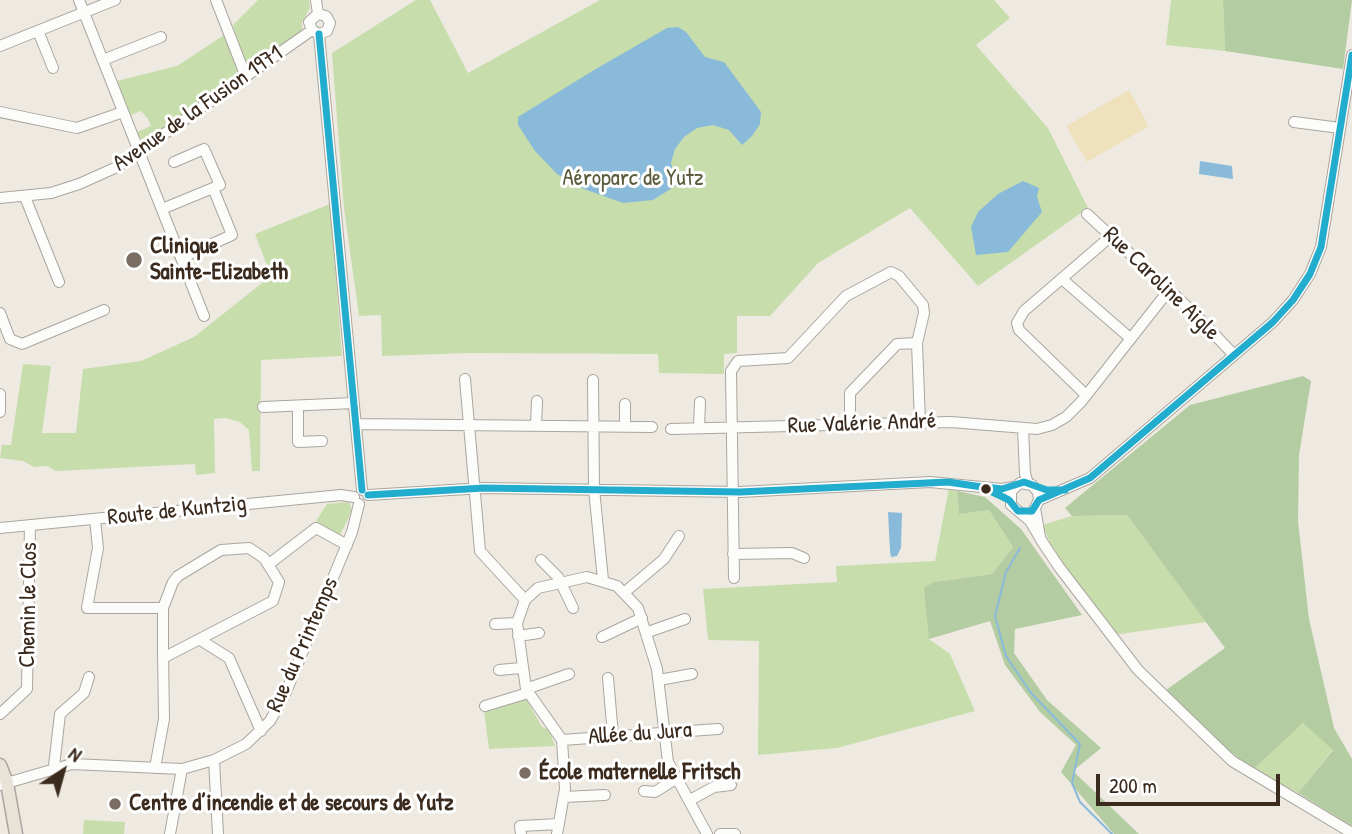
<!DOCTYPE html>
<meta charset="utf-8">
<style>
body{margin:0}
#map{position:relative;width:1352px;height:834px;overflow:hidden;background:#eeeae1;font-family:"Patrick Hand",sans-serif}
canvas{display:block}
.north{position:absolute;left:28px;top:736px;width:70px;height:70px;-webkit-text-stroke:5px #fff;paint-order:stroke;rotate:36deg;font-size:19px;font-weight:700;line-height:28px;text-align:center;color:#3b2a1e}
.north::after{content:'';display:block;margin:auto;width:24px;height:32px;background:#3b2a1e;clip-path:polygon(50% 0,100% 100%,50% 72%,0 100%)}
.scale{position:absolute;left:1096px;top:774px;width:184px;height:32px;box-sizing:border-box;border:4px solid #3b2a1e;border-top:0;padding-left:9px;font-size:21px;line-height:24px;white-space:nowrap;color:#3b2a1e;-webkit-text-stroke:5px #fff;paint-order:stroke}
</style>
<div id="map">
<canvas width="1352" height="834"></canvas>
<div class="north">N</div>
<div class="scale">200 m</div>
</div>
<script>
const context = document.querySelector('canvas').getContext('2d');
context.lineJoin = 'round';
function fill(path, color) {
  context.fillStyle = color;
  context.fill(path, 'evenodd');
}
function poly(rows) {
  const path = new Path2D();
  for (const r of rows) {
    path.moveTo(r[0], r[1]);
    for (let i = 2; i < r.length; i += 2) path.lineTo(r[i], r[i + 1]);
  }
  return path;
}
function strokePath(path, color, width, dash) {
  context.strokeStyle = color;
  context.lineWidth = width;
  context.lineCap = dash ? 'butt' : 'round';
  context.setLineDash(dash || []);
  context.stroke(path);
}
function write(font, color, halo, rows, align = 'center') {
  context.font = font + ' "Patrick Hand",sans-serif';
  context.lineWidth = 6;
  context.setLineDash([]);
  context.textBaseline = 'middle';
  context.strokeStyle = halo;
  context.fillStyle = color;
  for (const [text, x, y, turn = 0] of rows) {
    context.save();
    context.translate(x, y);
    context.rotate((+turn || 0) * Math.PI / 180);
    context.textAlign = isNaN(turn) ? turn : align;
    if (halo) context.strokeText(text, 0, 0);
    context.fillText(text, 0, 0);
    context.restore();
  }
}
fill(poly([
 [258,0,309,0,310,8,302,22,302,34,251,69,246,68,233,25],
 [416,0,430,0,468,73,600,0,994,0,1010,18,976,45,1048,128,1088,208,978,286,910,208,818,263,770,316,737,316,737,353,724,354,724,374,659,373,658,354,469,353,382,356,381,315,359,316,344,208,332,53],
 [1171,0,1223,0,1225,51,1166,45],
 [224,35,240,73,239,78,146,142,141,139,137,132,151,126,148,119,141,111,131,115,117,81,177,66],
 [330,204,342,356,261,360,260,471,252,471,249,430,240,422,225,418,214,419,215,473,196,475,195,464,56,471,47,466,34,467,23,461,0,458,2,445,11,445,23,364,51,366,42,433,76,433,83,369,141,361,194,337,271,276,255,234],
 [949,488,957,491,959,514,989,510,1013,547,992,574,934,582,929,639,950,654,975,711,837,748,758,755,759,641,708,640,703,589,837,582,836,566,935,561],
 [349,502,352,511,338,539,316,521,327,504],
 [1127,515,1206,622,1113,635,1053,549,1042,525,1072,516],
 [524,695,542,727,549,730,555,746,489,749,483,703],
 [1303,723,1333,749,1298,793,1254,769],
 [84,820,125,822,124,834,83,834]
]), '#c7ddab');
fill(poly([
 [1223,0,1352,0,1343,69,1225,51],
 [1303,376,1311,381,1299,455,1298,521,1309,619,1334,728,1352,759,1352,826,1298,793,1333,750,1303,723,1254,769,1220,744,1166,690,1225,648,1127,515,1072,516,1065,508,1190,405],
 [957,491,985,497,1021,529,1082,615,1015,629,1014,653,1047,700,1101,748,1073,771,1139,834,1114,834,1061,772,1076,745,1040,712,1005,665,990,621,929,639,924,588,934,582,992,574,1013,547,989,510,959,514]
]), '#b4cca1');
fill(poly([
 [1129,90,1149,126,1087,162,1066,126]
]), '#eee1bc');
fill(poly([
 [678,27,686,32,705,57,724,62,761,112,760,124,752,136,742,145,729,130,713,125,697,128,684,137,675,149,671,163,677,185,653,200,623,203,584,189,557,174,535,151,518,125,518,117,594,70,667,28],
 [1200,161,1232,166,1233,179,1199,174],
 [1023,181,1039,188,1037,197,1042,212,1008,252,976,255,971,227,978,212,998,194],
 [888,512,902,513,901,548,897,556,891,557,890,551]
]), '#8abad9');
strokePath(poly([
 [1020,548,1006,572,995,616,1006,656,1031,693,1080,744,1072,783,1080,802,1112,834]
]), '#8abad9', 2);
const minor = poly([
 [79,0,204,316],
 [216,0,246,77],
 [316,0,318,14],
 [318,14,326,16,330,23,327,31,319,34],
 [38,31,53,68],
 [317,33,312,30,309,22,318,14],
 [319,34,362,490],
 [0,46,115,0],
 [103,60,161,37],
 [0,112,77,128,123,112],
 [1294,122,1340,128],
 [174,162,204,149,220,185,213,188],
 [25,197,59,282],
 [0,198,51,193,79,184,117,167,312,30],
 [162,209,213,188,232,235,181,258],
 [1087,214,1195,314,1234,355],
 [1062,279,1130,338],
 [0,313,10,339,22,344,104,310],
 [465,379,480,551,525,600],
 [593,380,594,489,603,580],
 [0,394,0,412],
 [1086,395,1019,330,1017,323,1024,311,1110,237],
 [298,406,298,442,322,441],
 [263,407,354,403],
 [356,424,652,427],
 [850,424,850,393,897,344,917,343],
 [536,426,537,401],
 [625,426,625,404],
 [699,428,700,402],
 [1023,428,1025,474,1028,483],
 [671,429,951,422,1037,429,1052,425,1066,417,1081,402,1169,290],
 [368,495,484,488,740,492,930,482,1002,489,1013,487],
 [1039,500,1090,478,1273,322,1293,300,1310,274,1321,247,1352,55],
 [95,519,98,548,87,608,163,608],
 [0,528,341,495,354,497],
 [1040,537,1035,508,1039,500,1038,492,1032,485,1020,483,1011,491,1011,505,1030,521,1043,543,1059,567,1138,670,1232,761,1352,833],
 [733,554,792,553,804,558],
 [541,560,558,577,573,608],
 [269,564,316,528,347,545],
 [734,578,731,371,738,361,788,358,846,296,891,272,899,276,923,305,924,313,917,343,920,422],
 [625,592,664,559,679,536],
 [495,624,517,623],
 [648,632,685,619],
 [518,636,539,633],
 [602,637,642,618],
 [202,641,229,658,261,731],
 [499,670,521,668],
 [608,678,613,735],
 [659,680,692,674],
 [526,689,569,674],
 [485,706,528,693],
 [0,714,27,689,30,525],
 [562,740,718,729],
 [214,760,218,834],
 [54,766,60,714,84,693,89,677],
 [155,768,164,719,163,651,163,608,173,582,178,576,221,550,249,548,264,558,279,582,273,601,163,658],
 [0,785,72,764,182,769,214,760,246,744,270,721,286,692,352,532,359,504],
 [644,791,655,792,677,778],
 [564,797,605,795],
 [690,800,714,787,731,785],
 [170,834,182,769],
 [521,834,520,826,559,824],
 [557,834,565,789,562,740,526,689,517,623,525,600,538,588,587,577,617,586,638,608,657,669,668,762,707,834],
 [720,834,735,834]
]);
const major = poly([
 [0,765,7,783,16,834]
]);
strokePath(minor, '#aaa69f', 12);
strokePath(major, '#aaa69f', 15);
strokePath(minor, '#fcfcfa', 10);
strokePath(major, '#e9e2d7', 12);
strokePath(poly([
 [319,34,362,490],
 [985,487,1002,489,1024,482,1047,490,1065,490],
 [368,495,484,488,740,492,948,482,982,487,1009,500,1018,511,1032,511,1039,500,1090,478,1273,322,1293,300,1310,274,1321,247,1352,55]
]), '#22adce', 7);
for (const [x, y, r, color] of [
 [134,260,9,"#7a6d62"],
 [986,489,6,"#3b2a1e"],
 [525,773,7,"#7a6d62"],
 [115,804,7,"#7a6d62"]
]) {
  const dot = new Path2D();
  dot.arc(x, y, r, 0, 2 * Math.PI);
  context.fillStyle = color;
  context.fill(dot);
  strokePath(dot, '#fff', 2.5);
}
write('23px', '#3b2a1e', '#fff', [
 ["Avenue de la Fusion 1971",198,109,-35],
 ["Rue Caroline Aigle",1161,284,44],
 ["Rue Valérie André",862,424,-2],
 ["Route de Kuntzig",177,511,-6],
 ["Chemin le Clos",29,605,-89],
 ["Rue du Printemps",303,645,-66],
 ["Allée du Jura",640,734,-4]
]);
write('23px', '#5b5c3b', '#fff', [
 ["Aéroparc de Yutz",633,179]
]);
write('bold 23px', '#3b2a1e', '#fff', [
 ["Clinique",150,247],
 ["Sainte-Elizabeth",150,273],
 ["École maternelle Fritsch",539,773],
 ["Centre d’incendie et de secours de Yutz",129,804]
], 'left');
</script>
